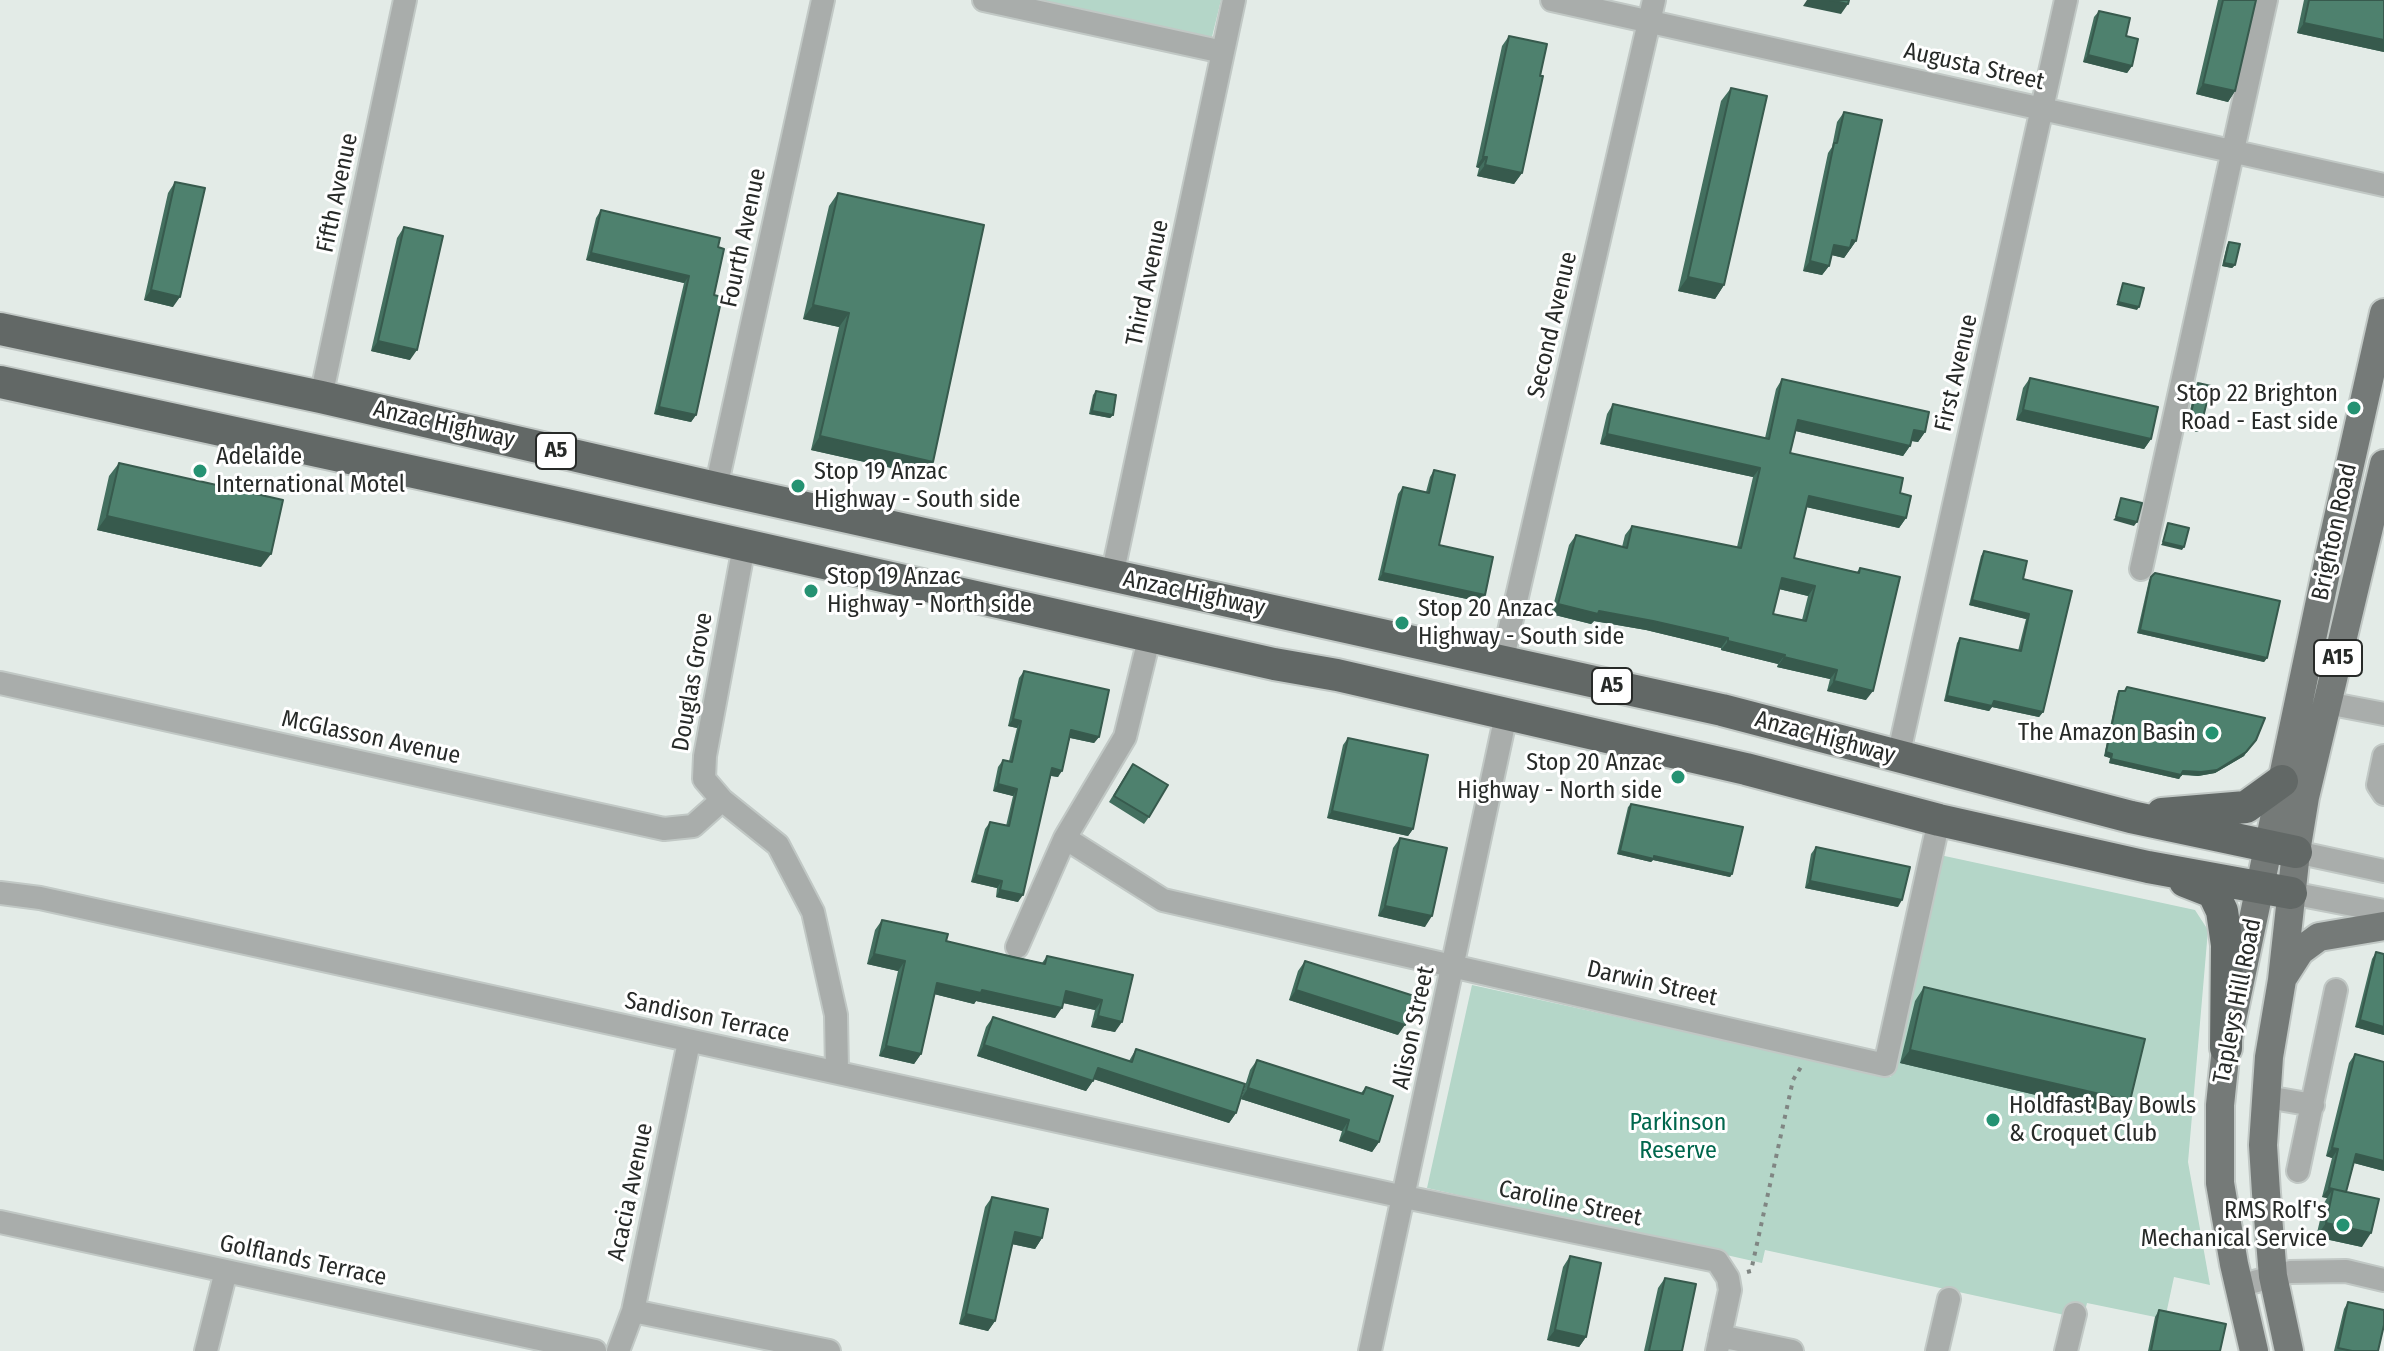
<!DOCTYPE html>
<style>
body{margin:0}
canvas{display:block;background:#e3ebe7}
</style>
<canvas width="2384" height="1351"></canvas>
<script>
const context = document.querySelector('canvas').getContext('2d');
context.lineJoin = 'round';
function fill(path, color) {
  context.fillStyle = color;
  context.fill(path, 'evenodd');
}
function poly(rows) {
  const path = new Path2D();
  for (const r of rows) {
    path.moveTo(r[0], r[1]);
    for (let i = 2; i < r.length; i += 2) path.lineTo(r[i], r[i + 1]);
  }
  return path;
}
function strokePath(path, color, width, dash) {
  context.strokeStyle = color;
  context.lineWidth = width;
  context.lineCap = dash ? 'butt' : 'round';
  context.setLineDash(dash || []);
  context.stroke(path);
}
function write(font, color, halo, rows, align = 'center') {
  context.font = font + ' "Fira Sans Condensed",sans-serif';
  context.lineWidth = 6;
  context.setLineDash([]);
  context.textBaseline = 'middle';
  context.strokeStyle = halo;
  context.fillStyle = color;
  for (const [text, x, y, turn = 0] of rows) {
    context.save();
    context.translate(x, y);
    context.rotate((+turn || 0) * Math.PI / 180);
    context.textAlign = isNaN(turn) ? turn : align;
    if (halo) context.strokeText(text, 0, 0);
    context.fillText(text, 0, 0);
    context.restore();
  }
}
fill(poly([
 [1035,0,1221,0,1211,41],
 [1940,855,2195,910,2208,930,2188,1162,2210,1285,2174,1277,2165,1319,2087,1303,2083,1319,1765,1250,1762,1263,1427,1188,1472,985,1891,1077]
]), '#b4d6c8');
const minor = poly([
 [984,0,1223,52],
 [1552,0,2384,185],
 [321,397,405,0],
 [716,488,823,0],
 [744,546,705,756,704,779,722,800,778,845,813,912,836,1015,837,1071],
 [2141,569,2266,0],
 [1112,576,1234,0],
 [1150,635,1125,737,1065,838,1163,900,1885,1065,1939,820],
 [1502,662,1654,0],
 [0,683,664,829,693,826,722,800],
 [2327,703,2384,714],
 [2384,756,2378,785,2384,794],
 [1898,757,2066,0],
 [2296,852,2384,871],
 [0,893,40,898,1395,1195,1717,1261,1728,1278,1730,1290,1717,1351],
 [2291,893,2384,911],
 [1017,947,1065,838],
 [2267,1097,2313,1105],
 [2298,1171,2336,990],
 [0,1222,595,1351],
 [2239,1286,2290,1272,2346,1271,2384,1280],
 [633,1311,829,1351],
 [1720,1336,1792,1351],
 [206,1351,226,1271],
 [618,1351,633,1311,689,1042],
 [1370,1351,1506,715],
 [1937,1351,1949,1299],
 [2066,1351,2075,1314]
]);
const major = poly([
 [2284,976,2300,951,2319,937,2384,926],
 [2254,1351,2234,1264,2220,1183,2220,1105,2226,1048,2329,558,2384,313],
 [2289,1351,2273,1276,2266,1193,2263,1145,2269,1057,2282,980,2296,852,2305,797,2384,464]
]);
const highway = poly([
 [0,329,321,397,716,488,1722,710,2131,817,2296,852],
 [0,382,566,505,1274,664,1337,675,1746,769,1939,820,2148,867,2291,893],
 [2162,814,2246,807,2282,781],
 [2185,881,2213,892,2222,911,2227,945,2226,1048]
]);
strokePath(minor, '#c1c8c5', 26);
strokePath(major, '#c1c8c5', 32);
strokePath(highway, '#c1c8c5', 36);
strokePath(poly([
 [1747,1272,1751,1271,1793,1080,1801,1067]
]), '#808683', 4, [4, 6]);
strokePath(minor, '#a9adab', 22);
strokePath(major, '#757a78', 28);
strokePath(highway, '#626866', 32);
fill(poly([
 [2218,0,2256,0,2235,91,2228,102,2196,94],
 [2304,0,2384,0,2384,52,2297,33],
 [2099,11,2126,36,2132,66,2127,73,2083,62,2094,17],
 [1509,36,1522,173,1514,184,1477,176,1479,168,1476,167,1502,46],
 [1731,88,1724,285,1715,299,1678,291,1721,101],
 [1844,112,1856,241,1844,258,1832,255,1829,266,1822,275,1803,271,1828,153,1832,147,1837,122],
 [175,182,173,307,144,300,168,193],
 [838,193,933,462,923,475,811,450,839,327,803,319,829,206],
 [601,210,718,247,714,295,696,415,691,422,654,414,684,283,586,260,596,218],
 [404,227,410,360,371,351,397,238],
 [2229,242,2235,265,2232,268,2222,266,2227,245],
 [2030,378,2151,439,2144,449,2016,420,2023,388],
 [1782,379,1925,432,1918,442,1911,441,1910,446,1903,456,1796,431,1790,453,1900,493,1906,518,1899,528,1806,507,1794,558,1857,572,1860,568,1866,700,1827,691,1830,679,1777,667,1778,664,1721,650,1721,648,1646,630,1594,621,1591,624,1551,614,1569,545,1576,535,1622,547,1625,535,1632,526,1737,547,1753,477,1600,444,1607,414,1613,404,1765,438,1776,389],
 [1779,589,1808,596,1802,620,1773,614],
 [2198,383,2200,429,2198,432,2186,430,2195,387],
 [1096,391,1113,415,1110,418,1089,414,1093,395],
 [119,463,261,567,97,530,109,476],
 [1434,470,1439,545,1485,595,1481,602,1378,580,1398,494,1403,487,1426,492,1430,477],
 [1984,551,2023,579,2072,591,2043,712,2039,717,1992,707,1989,711,1944,701,1957,643,1960,638,2018,651,2026,619,1969,605,1981,556],
 [2151,577,2267,658,2264,662,2137,633,2149,580],
 [1024,671,1099,737,1094,743,1070,738,1058,777,1051,776,1018,902,996,897,997,888,971,882,985,829,990,822,1006,826,1013,796,993,791,998,767,1003,760,1009,761,1017,728,1008,726,1019,678],
 [2127,687,2256,740,2244,756,2215,773,2198,776,2182,775,2179,779,2109,763,2110,758,2104,756,2117,694,2119,691,2124,691],
 [1348,738,1413,829,1408,836,1327,818,1343,745],
 [1128,771,1149,817,1144,824,1109,802],
 [1631,804,1732,874,1730,877,1653,860,1651,862,1617,854,1628,807],
 [1400,838,1425,927,1378,916,1393,848],
 [1816,847,1898,907,1805,888,1811,854],
 [882,920,946,941,1042,963,1047,956,1133,975,1115,1032,1091,1027,1095,1010,1063,1003,1055,1018,976,1001,974,1004,934,994,921,1054,914,1064,879,1056,898,971,867,964,875,930],
 [2376,952,2384,1035,2355,1027,2372,959],
 [1305,961,1398,1035,1289,1000,1298,971],
 [1924,987,2130,1101,2121,1115,1900,1063,1915,1001],
 [993,1017,1129,1061,1136,1049,1236,1113,1229,1123,1094,1079,1086,1091,977,1056,986,1027],
 [2355,1054,2384,1062,2384,1171,2354,1163,2346,1192,2362,1247,2316,1237,2324,1203,2327,1198,2322,1197,2332,1158,2326,1156,2349,1063],
 [1257,1060,1361,1093,1366,1087,1379,1142,1372,1152,1339,1141,1342,1131,1241,1099,1250,1070],
 [992,1197,1042,1238,1035,1249,1012,1244,995,1321,988,1331,959,1324,985,1207],
 [1570,1256,1586,1337,1579,1347,1547,1340,1563,1267],
 [1665,1278,1682,1351,1644,1351,1658,1288],
 [2348,1302,2378,1351,2334,1351,2344,1309],
 [2159,1310,2220,1351,2148,1351,2155,1317]
]), '#436f5f');
fill(poly([
 [1807,0,1830,0,1848,4,1841,14,1803,6],
 [2304,23,2384,40,2384,52,2297,33],
 [2088,55,2132,66,2127,73,2083,62],
 [2203,84,2235,91,2228,102,2196,94],
 [1483,157,1487,157,1479,168,1476,167],
 [1485,165,1522,173,1514,184,1477,176],
 [1852,240,1856,241,1844,258,1827,254,1834,245],
 [591,253,689,276,684,283,586,260],
 [1810,261,1829,266,1822,275,1803,271],
 [2224,263,2235,265,2232,268,2222,266],
 [1688,277,1724,285,1715,299,1678,291],
 [151,290,180,297,173,307,144,300],
 [2118,302,2139,307,2137,310,2116,305],
 [813,305,849,313,839,327,803,319],
 [378,341,417,350,410,360,371,351],
 [659,407,696,415,691,422,654,414],
 [2023,410,2151,439,2144,449,2016,420],
 [1092,411,1113,415,1110,418,1089,414],
 [1798,420,1910,446,1903,456,1791,430],
 [2188,426,2200,429,2198,432,2186,430],
 [1914,430,1925,432,1918,442,1907,440],
 [1607,434,1760,468,1753,477,1600,444],
 [820,436,933,462,923,475,811,450],
 [1809,496,1906,518,1899,528,1802,506],
 [107,516,271,554,261,567,97,530],
 [2116,517,2137,522,2134,526,2113,520],
 [2163,542,2184,547,2182,550,2161,545],
 [1383,573,1485,595,1481,602,1378,580],
 [1782,578,1815,586,1808,596,1775,588],
 [1972,600,2029,614,2026,619,1969,605],
 [1558,604,1653,621,1728,638,1721,648,1646,630,1594,621,1591,624,1551,614],
 [2140,630,2267,658,2264,662,2137,633],
 [1728,641,1785,655,1778,664,1721,650],
 [1784,657,1837,670,1830,679,1777,667],
 [1834,681,1873,691,1866,700,1827,691],
 [1947,696,1994,701,2043,712,2039,717,1992,707,1989,711,1944,701],
 [1013,719,1021,721,1017,728,1008,726],
 [1071,730,1099,737,1094,743,1066,737],
 [2106,752,2112,754,2110,758,2104,756],
 [2246,752,2244,756,2215,773,2198,776,2180,774,2183,771],
 [2111,759,2181,775,2179,779,2109,763],
 [1052,768,1062,771,1058,777,1047,775],
 [998,784,1017,789,1013,796,993,791],
 [1332,811,1413,829,1408,836,1327,818],
 [1620,851,1654,856,1732,874,1730,877,1653,860,1651,862,1617,854],
 [976,875,1002,881,997,888,971,882],
 [1810,881,1902,900,1898,907,1805,888],
 [1000,890,1023,895,1018,902,996,897],
 [1385,906,1432,916,1425,927,1378,916],
 [874,954,905,961,898,971,867,964],
 [937,983,982,990,1062,1008,1055,1018,976,1001,974,1004,930,993],
 [1296,990,1405,1025,1398,1035,1289,1000],
 [1066,991,1102,1000,1095,1010,1059,1002],
 [1098,1016,1122,1022,1115,1032,1091,1027],
 [2360,1020,2384,1027,2384,1035,2355,1027],
 [984,1045,1093,1081,1086,1091,977,1056],
 [886,1046,921,1054,914,1064,879,1056],
 [1910,1050,2130,1101,2121,1115,1900,1063],
 [1098,1068,1236,1113,1229,1123,1090,1078],
 [1248,1088,1349,1120,1342,1131,1241,1099],
 [1346,1131,1379,1142,1372,1152,1339,1141],
 [2332,1148,2338,1149,2332,1158,2326,1156],
 [2356,1154,2384,1161,2384,1171,2350,1162],
 [2329,1188,2333,1189,2327,1198,2322,1197],
 [2326,1223,2371,1233,2362,1247,2316,1237],
 [1015,1232,1042,1238,1035,1249,1007,1243],
 [966,1314,995,1321,988,1331,959,1324],
 [1555,1330,1586,1337,1579,1347,1547,1340]
]), '#375a4d');
const building = poly([
 [1830,0,1849,0,1848,4,1830,0],
 [2223,0,2256,0,2235,91,2203,84,2223,0],
 [2309,0,2384,0,2384,40,2304,23,2309,0],
 [2099,11,2130,18,2126,36,2138,39,2132,66,2088,55,2099,11],
 [1509,36,1547,44,1540,76,1543,76,1522,173,1485,165,1487,157,1483,157,1509,36],
 [1731,88,1767,96,1724,285,1688,277,1731,88],
 [1844,112,1882,120,1856,241,1852,240,1850,248,1834,245,1829,266,1810,261,1834,143,1837,143,1844,112],
 [175,182,205,188,180,297,151,290,175,182],
 [838,193,984,225,933,462,820,436,849,313,813,305,838,193],
 [601,210,720,238,718,247,724,249,714,295,722,297,696,415,659,407,689,276,591,253,601,210],
 [404,227,443,236,417,350,378,341,404,227],
 [2229,242,2240,244,2235,265,2224,263,2229,242],
 [2123,283,2144,288,2139,307,2118,302,2123,283],
 [2030,378,2158,407,2151,439,2023,410,2030,378],
 [1782,379,1929,412,1925,432,1914,430,1910,446,1798,420,1790,453,1903,478,1900,493,1911,496,1906,518,1809,496,1794,558,1859,573,1860,568,1900,577,1873,691,1834,681,1837,670,1784,657,1785,655,1728,641,1728,638,1653,621,1599,611,1598,614,1558,604,1576,535,1627,548,1632,526,1741,548,1760,468,1607,434,1613,404,1769,439,1782,379],
 [1782,578,1815,586,1806,621,1773,614,1782,578],
 [2198,383,2211,386,2200,429,2188,426,2198,383],
 [1096,391,1116,395,1113,415,1092,411,1096,391],
 [119,463,283,500,271,554,107,516,119,463],
 [1434,470,1455,475,1439,545,1493,557,1485,595,1383,573,1403,487,1429,493,1434,470],
 [2121,498,2142,503,2137,522,2116,517,2121,498],
 [2168,523,2189,528,2184,547,2163,542,2168,523],
 [1984,551,2027,561,2023,579,2072,591,2043,712,1994,701,1992,706,1947,696,1960,638,2021,651,2029,614,1972,600,1984,551],
 [2155,573,2280,601,2267,658,2140,630,2151,577,2155,573],
 [1024,671,1109,690,1099,737,1071,730,1062,771,1052,768,1023,895,1000,890,1002,881,976,875,990,822,1009,826,1017,789,998,784,1003,760,1012,762,1021,721,1013,719,1024,671],
 [2127,687,2265,718,2256,740,2246,752,2217,770,2201,772,2183,771,2181,775,2111,759,2112,754,2106,752,2119,691,2125,691,2127,687],
 [1348,738,1428,755,1413,829,1332,811,1348,738],
 [1133,764,1168,785,1149,817,1114,796,1133,764],
 [1631,804,1743,827,1732,874,1654,856,1654,859,1620,851,1631,804],
 [1400,838,1447,848,1432,916,1385,906,1400,838],
 [1816,847,1910,867,1902,900,1810,881,1816,847],
 [882,920,948,934,946,941,1013,957,1045,964,1047,956,1133,975,1122,1022,1098,1016,1102,1000,1066,991,1062,1008,982,990,981,993,937,983,921,1054,886,1046,905,961,874,954,882,920],
 [2376,952,2384,954,2384,1027,2360,1020,2376,952],
 [1305,961,1414,996,1405,1025,1296,990,1305,961],
 [1924,987,2145,1039,2130,1101,1910,1050,1924,987],
 [993,1017,1132,1062,1136,1049,1245,1084,1236,1113,1098,1068,1093,1081,984,1045,993,1017],
 [2355,1054,2384,1062,2384,1161,2356,1154,2346,1192,2329,1188,2338,1149,2332,1148,2355,1054],
 [1257,1060,1363,1094,1366,1087,1393,1096,1379,1142,1346,1131,1349,1120,1248,1088,1257,1060],
 [2333,1189,2379,1199,2371,1233,2326,1223,2333,1189],
 [992,1197,1048,1209,1042,1238,1015,1232,995,1321,966,1314,992,1197],
 [1570,1256,1601,1263,1586,1337,1555,1330,1570,1256],
 [1665,1278,1696,1284,1682,1351,1649,1351,1665,1278],
 [2348,1302,2384,1310,2384,1325,2378,1351,2352,1351,2338,1348,2348,1302],
 [2159,1310,2226,1324,2220,1351,2151,1351,2159,1310]
]);
fill(building, '#4e816e');
strokePath(building, '#375a4d', 2);
for (const [x, y, r, color] of [
 [2354,408,8,"#259272"],
 [200,471,8,"#259272"],
 [798,486,8,"#259272"],
 [811,591,8,"#259272"],
 [1402,623,8,"#259272"],
 [2212,733,8,"#259272"],
 [1678,777,8,"#259272"],
 [1993,1120,8,"#259272"],
 [2343,1225,8,"#259272"]
]) {
  const dot = new Path2D();
  dot.arc(x, y, r, 0, 2 * Math.PI);
  context.fillStyle = color;
  context.fill(dot);
  strokePath(dot, '#fff', 3);
}
for (const [x, y, w] of [
 [556,451,40],
 [2338,658,48],
 [1612,686,40]
]) {
  const box = new Path2D();
  box.roundRect(x - w / 2, y - 18, w, 36, 6);
  context.fillStyle = '#fff';
  context.fill(box);
  strokePath(box, '#272a28', 2);
}
write('bold 22px', '#272a28', null, [
 ["A5",556,451],
 ["A15",2338,658],
 ["A5",1612,686]
]);
write('24px', '#272a28', '#fff', [
 ["Augusta Street",1974,67,13],
 ["Fifth Avenue",338,193,-78],
 ["Fourth Avenue",744,238,-78],
 ["Third Avenue",1148,283,-78],
 ["Second Avenue",1553,325,-77],
 ["First Avenue",1957,373,-77],
 ["Anzac Highway",444,425,13],
 ["Brighton Road",2335,532,-78],
 ["Anzac Highway",1194,594,12],
 ["Douglas Grove",693,682,-80],
 ["McGlasson Avenue",371,738,12],
 ["Anzac Highway",1825,738,15],
 ["Darwin Street",1652,984,13],
 ["Tapleys Hill Road",2238,1001,-79],
 ["Sandison Terrace",707,1018,12],
 ["Alison Street",1414,1028,-78],
 ["Acacia Avenue",631,1192,-78],
 ["Caroline Street",1570,1204,12],
 ["Golflands Terrace",303,1261,12]
]);
write('24px', '#272a28', '#fff', [
 ["Stop 22 Brighton",2338,394,"right"],
 ["Road - East side",2338,422,"right"],
 ["Adelaide",216,457],
 ["International Motel",216,485],
 ["Stop 19 Anzac",814,472],
 ["Highway - South side",814,500],
 ["Stop 19 Anzac",827,577],
 ["Highway - North side",827,605],
 ["Stop 20 Anzac",1418,609],
 ["Highway - South side",1418,637],
 ["The Amazon Basin",2196,733,"right"],
 ["Stop 20 Anzac",1662,763,"right"],
 ["Highway - North side",1662,791,"right"],
 ["Holdfast Bay Bowls",2009,1106],
 ["& Croquet Club",2009,1134],
 ["RMS Rolf's",2327,1211,"right"],
 ["Mechanical Service",2327,1239,"right"]
], 'left');
write('24px', '#00674d', '#fff', [
 ["Parkinson",1678,1123],
 ["Reserve",1678,1151]
]);
</script>
